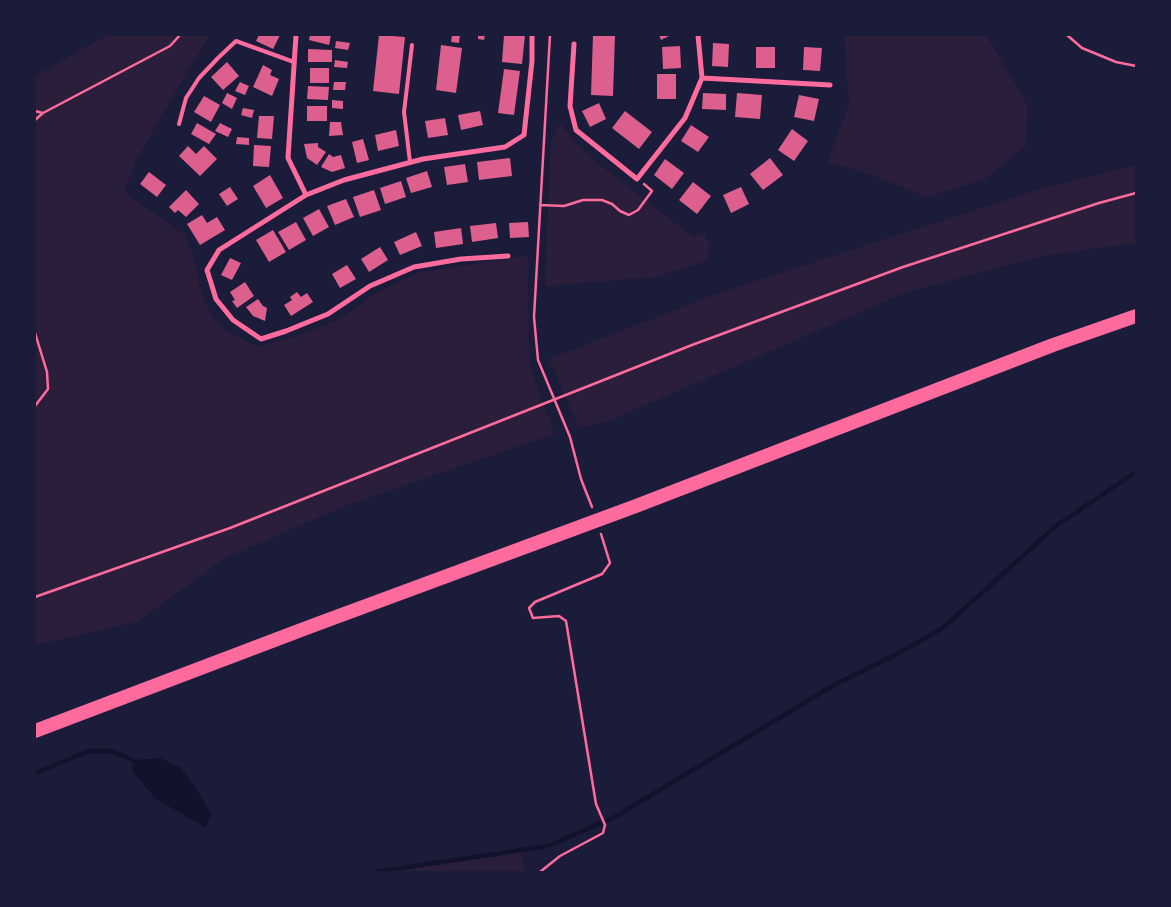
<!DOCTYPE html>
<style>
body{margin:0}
#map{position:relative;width:1171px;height:907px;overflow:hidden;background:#1b1b3a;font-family:"Noto Sans",sans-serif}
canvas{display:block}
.frame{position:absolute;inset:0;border:36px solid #1b1b3a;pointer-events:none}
</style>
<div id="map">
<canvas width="1171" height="907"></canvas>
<div class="frame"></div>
</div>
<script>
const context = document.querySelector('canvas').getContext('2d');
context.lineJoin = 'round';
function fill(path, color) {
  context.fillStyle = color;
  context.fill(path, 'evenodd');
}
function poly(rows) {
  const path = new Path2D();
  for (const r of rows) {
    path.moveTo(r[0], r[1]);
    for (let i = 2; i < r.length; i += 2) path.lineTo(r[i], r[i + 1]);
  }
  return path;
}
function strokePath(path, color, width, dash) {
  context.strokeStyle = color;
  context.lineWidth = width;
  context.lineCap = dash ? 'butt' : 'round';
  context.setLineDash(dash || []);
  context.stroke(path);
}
fill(poly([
 [108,35,209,35,135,162,124,192,185,235,195,260,200,289,212,316,227,331,257,347,304,334,342,318,376,293,421,272,528,256,529,365,555,434,347,505,225,558,137,622,35,645,35,76],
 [844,35,986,35,1028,106,1025,146,985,179,927,197,858,170,827,163,849,105],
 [560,123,574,141,596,162,693,237,704,233,710,245,707,261,655,277,545,286,551,142],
 [1136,165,1136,243,1041,256,905,293,608,421,579,428,549,359,716,294,1040,189],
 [521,850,525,872,381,872,406,868]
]), '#2a1e3b');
fill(poly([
 [160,758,181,768,199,793,211,814,206,828,155,798,132,771,133,760]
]), '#12122b');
strokePath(poly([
 [35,773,89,751,112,751,133,760],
 [376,872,548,846,617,816,832,686,901,652,944,627,1057,525,1136,472]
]), '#12122b', 4.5);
fill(poly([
 [259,35,280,35,273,49,256,41],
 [310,35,331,35,329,45,309,40],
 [379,35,405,37,399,94,373,91],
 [452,35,460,35,459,43,451,42],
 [478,35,485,35,484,40,478,39],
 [504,35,525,35,522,64,502,62],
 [593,35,615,35,613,96,591,95],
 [659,35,671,35,661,40],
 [336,41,350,43,348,50,335,48],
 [713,43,729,44,728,67,712,66],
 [441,45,462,48,456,93,436,90],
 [680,46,681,68,663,69,662,47],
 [756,47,775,47,775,68,756,68],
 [804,47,822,48,820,71,803,70],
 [308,49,332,50,332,62,308,62],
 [335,60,348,62,347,68,334,67],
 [227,62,239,76,223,90,211,77],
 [263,65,272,70,270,75,279,79,272,96,253,87],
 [310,68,329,68,329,83,310,83],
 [504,69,520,71,514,115,498,113],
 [657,74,676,74,676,99,657,99],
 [240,82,249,86,245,95,235,91],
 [334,82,346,82,345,90,333,90],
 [308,86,329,87,328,100,307,99],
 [227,93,237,98,232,109,222,103],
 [703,93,726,94,726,110,702,109],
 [737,93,762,95,760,119,735,117],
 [799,95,819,99,814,121,794,117],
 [204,96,220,105,211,122,194,112],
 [332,100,343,101,343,109,332,108],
 [599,103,606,119,590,127,582,111],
 [307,106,327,106,327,121,307,121],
 [243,108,254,110,252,118,241,115],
 [480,111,483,125,461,130,458,115],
 [625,111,652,132,639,149,612,128],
 [259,116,274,116,272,139,257,138],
 [445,118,448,135,428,138,425,121],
 [330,122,341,122,343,135,329,136],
 [197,123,216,134,209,144,191,134],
 [220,123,232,129,228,137,215,131],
 [691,125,709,137,698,152,681,141],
 [792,129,808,141,794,161,778,150],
 [396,130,399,146,378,151,375,135],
 [237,137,249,138,249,145,236,144],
 [363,139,369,160,357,163,352,142],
 [318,143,318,147,326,152,317,165,307,158,304,144],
 [254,145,271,146,269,167,253,166],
 [188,146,196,154,204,146,217,159,200,176,179,156],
 [329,154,333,157,341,155,345,168,332,172,321,167],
 [510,158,512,176,479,180,477,162],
 [770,158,783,175,763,190,750,174],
 [665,159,684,173,672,189,654,175],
 [465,164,468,182,447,185,444,167],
 [427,171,432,187,411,193,406,178],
 [149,172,166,185,157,197,140,184],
 [270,175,283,198,266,208,253,186],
 [401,181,406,197,385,204,380,188],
 [693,182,711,196,697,214,679,200],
 [230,187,238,199,227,206,219,194],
 [741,187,749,204,731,213,723,195],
 [186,190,199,204,186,217,178,210,175,213,169,207],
 [374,190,381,210,360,217,353,197],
 [346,199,354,217,335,225,327,206],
 [319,209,329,227,313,236,303,218],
 [202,215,207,223,217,217,225,230,200,245,187,224],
 [296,222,306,240,289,250,278,232],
 [528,222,529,237,510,238,509,223],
 [496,223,498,238,472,242,470,226],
 [461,228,463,244,436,248,434,232],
 [273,230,286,252,269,262,256,240],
 [416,232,422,246,400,255,394,242],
 [380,247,388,260,369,272,361,259],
 [230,258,241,263,232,280,221,275],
 [347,265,356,279,340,288,332,274],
 [245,282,254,296,237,308,232,301,235,300,230,292],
 [297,292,301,297,307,293,313,302,291,316,284,305,292,300,290,297],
 [258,299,263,306,267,308,265,321,253,316,246,307]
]), '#dd5f8e');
strokePath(poly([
 [550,35,534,317,538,360,570,437,581,479,592,507],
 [1067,35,1082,48,1116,62,1136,66],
 [35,111,43,113],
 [35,120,43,113,170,46,180,35],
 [540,205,564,206,583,200,602,200,612,204,620,211,629,215,638,210,652,191,644,184],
 [35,333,47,372,48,389,35,406],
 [35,597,230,528,692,345,903,267,1099,203,1136,193],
 [540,872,560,856,603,833,605,825,596,804,566,621,559,616,533,618,529,608,535,602,602,574,610,563,601,534]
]), '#ff6b9d', 2.5);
strokePath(poly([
 [179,124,186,98,199,78,218,58,236,41,294,62],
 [410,162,404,112,412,45]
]), '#ff6b9d', 4);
strokePath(poly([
 [296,35,288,158,306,195],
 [574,44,570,106,576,130,637,179,685,118,702,78,698,35],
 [702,78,830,85],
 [508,256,461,259,414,267,370,286,328,314,286,331,261,339,233,320,216,299,207,270,219,250,306,195,344,180,423,159,505,147,524,135,532,61,532,35]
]), '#ff6b9d', 5);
strokePath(poly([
 [35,731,309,627,636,506,1053,345,1136,316]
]), '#ff6b9d', 14);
</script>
